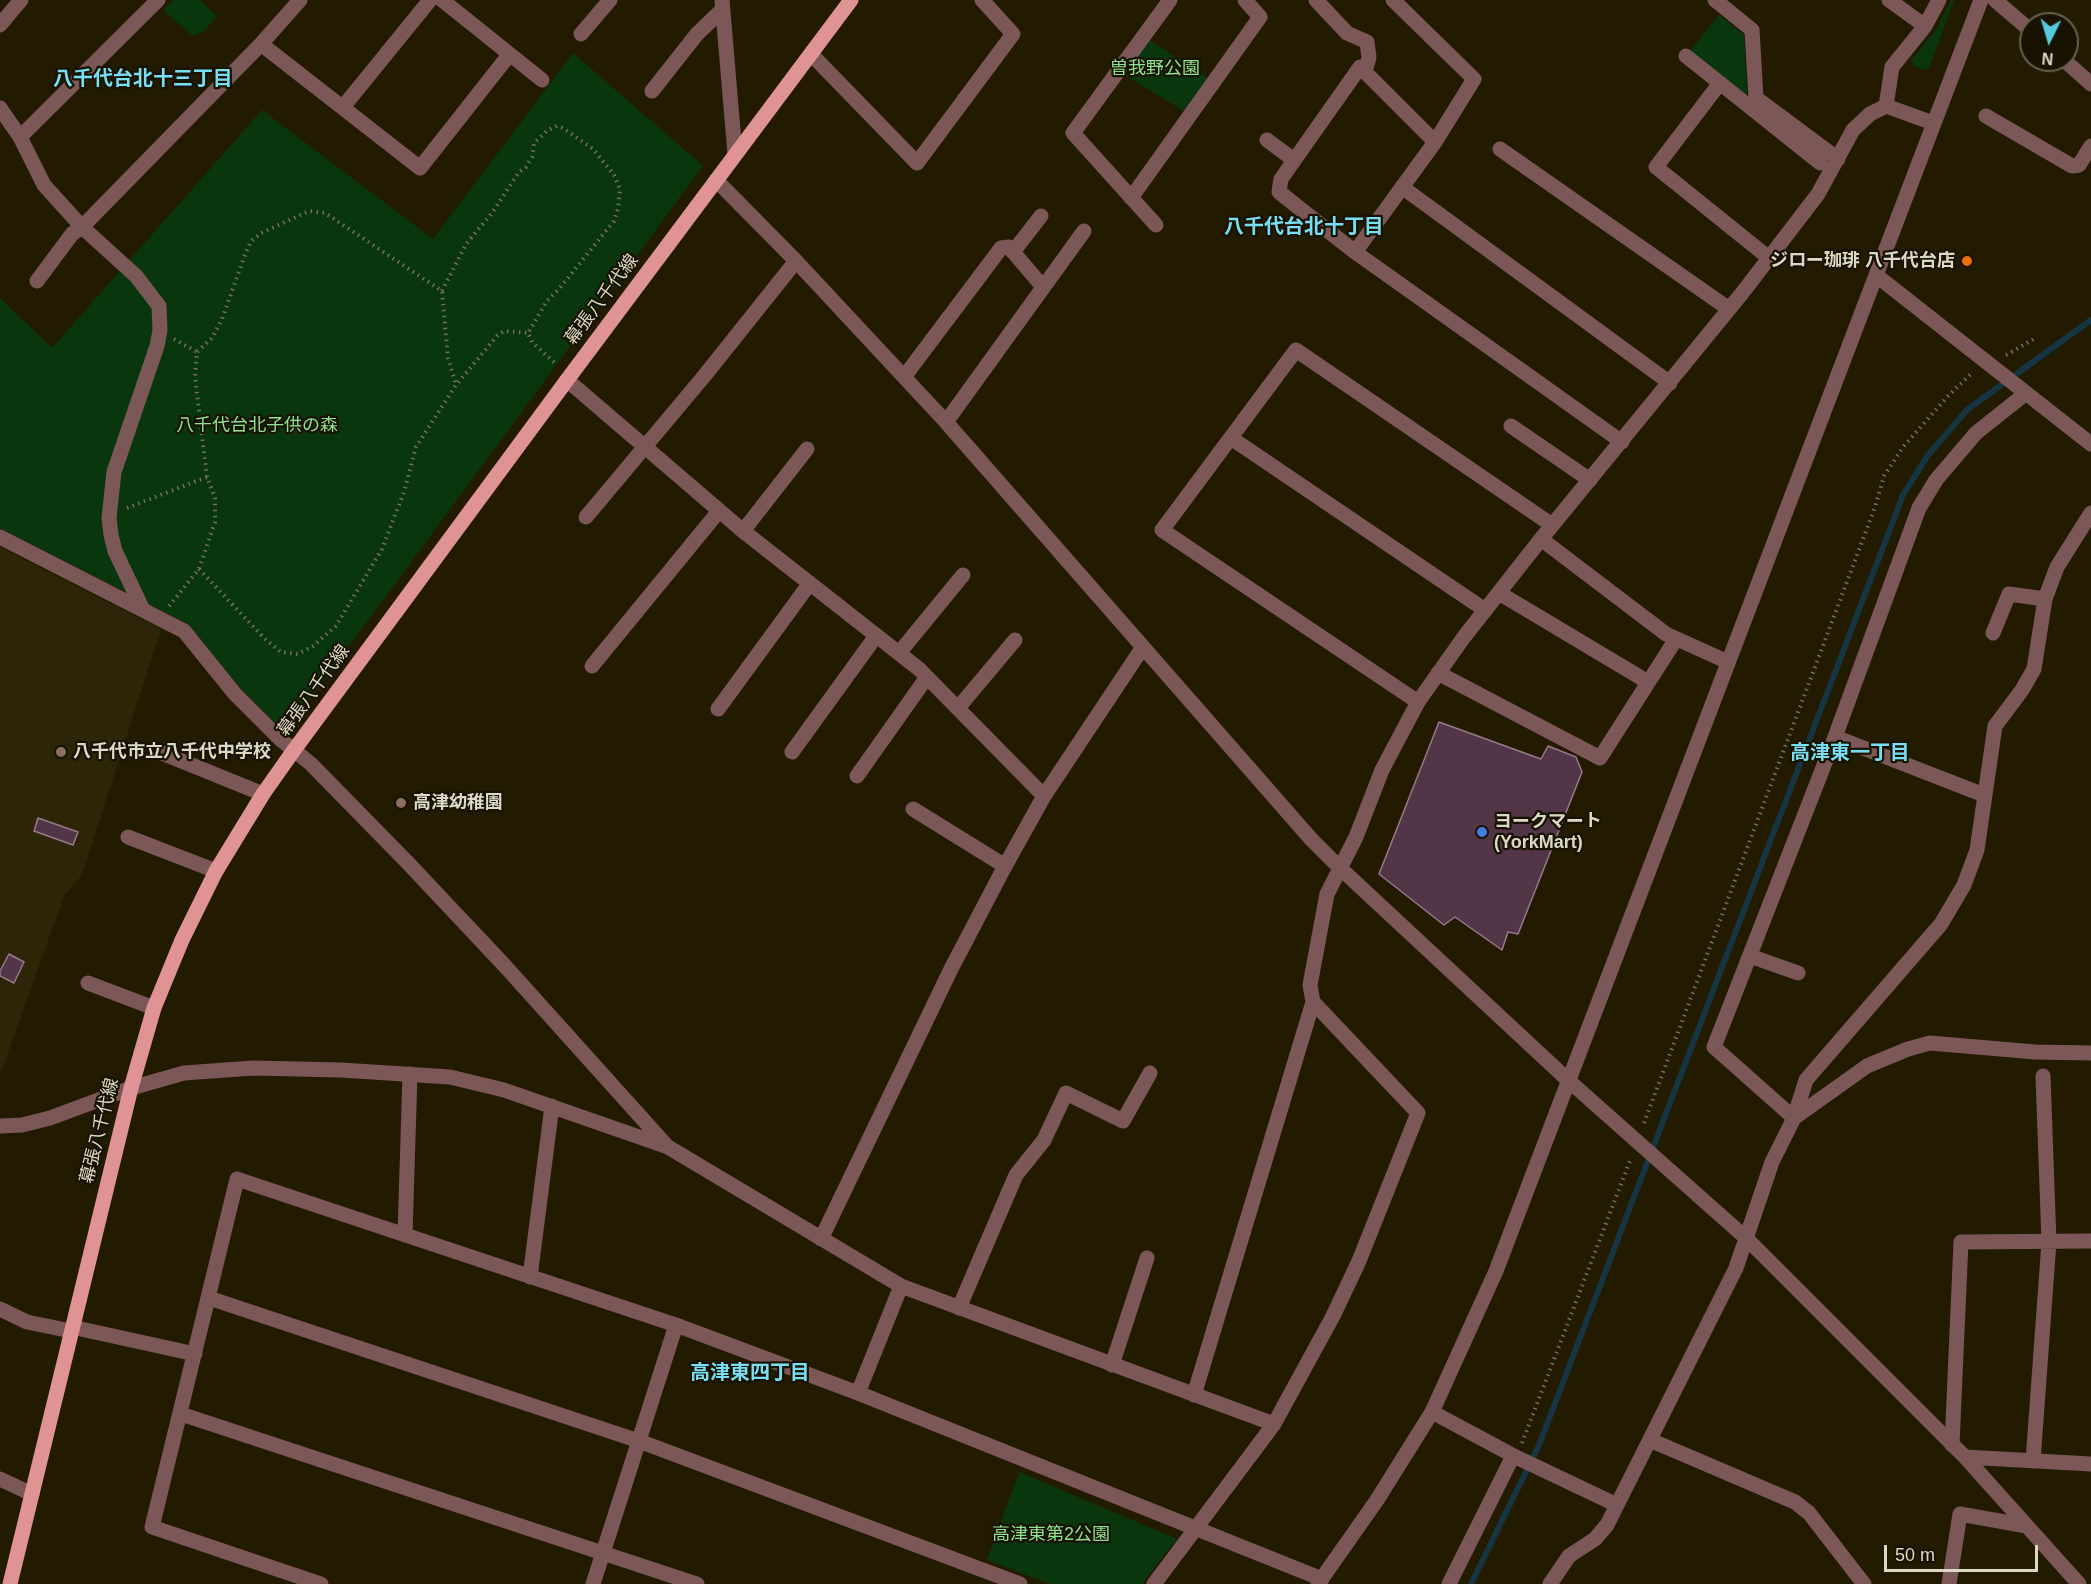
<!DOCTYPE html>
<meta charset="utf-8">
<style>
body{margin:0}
#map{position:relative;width:2091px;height:1584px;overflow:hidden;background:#231b00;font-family:Helvetica,sans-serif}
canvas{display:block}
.north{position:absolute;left:2019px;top:12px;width:60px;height:60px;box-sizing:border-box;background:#181200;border:2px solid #66614f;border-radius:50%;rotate:185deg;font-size:16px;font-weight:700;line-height:24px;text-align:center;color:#dcd8c6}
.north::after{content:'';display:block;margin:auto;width:21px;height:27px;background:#56c9e0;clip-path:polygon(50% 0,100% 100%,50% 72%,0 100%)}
.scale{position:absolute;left:1884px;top:1545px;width:154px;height:27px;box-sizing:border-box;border:3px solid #dcd8c6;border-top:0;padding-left:8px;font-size:18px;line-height:21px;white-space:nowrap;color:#dcd8c6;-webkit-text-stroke:4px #181200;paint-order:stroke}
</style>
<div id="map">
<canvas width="2091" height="1584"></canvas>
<div class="north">N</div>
<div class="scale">50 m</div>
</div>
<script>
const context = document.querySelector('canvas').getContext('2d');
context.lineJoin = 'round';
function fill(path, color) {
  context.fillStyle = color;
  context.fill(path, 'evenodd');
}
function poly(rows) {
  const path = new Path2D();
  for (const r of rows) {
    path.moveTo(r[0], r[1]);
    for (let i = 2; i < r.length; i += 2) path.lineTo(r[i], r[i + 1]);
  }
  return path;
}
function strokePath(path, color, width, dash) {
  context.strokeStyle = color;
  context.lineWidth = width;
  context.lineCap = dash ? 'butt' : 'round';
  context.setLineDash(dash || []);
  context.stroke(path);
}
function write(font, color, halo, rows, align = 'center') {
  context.font = font + ' Helvetica,"Noto Sans JP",sans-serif';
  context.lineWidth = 4.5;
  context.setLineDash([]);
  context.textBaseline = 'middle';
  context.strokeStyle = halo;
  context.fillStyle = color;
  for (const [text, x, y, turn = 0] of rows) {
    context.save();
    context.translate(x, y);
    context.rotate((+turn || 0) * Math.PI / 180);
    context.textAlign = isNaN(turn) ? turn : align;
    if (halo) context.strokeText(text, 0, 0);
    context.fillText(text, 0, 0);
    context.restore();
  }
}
fill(poly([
 [0,547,161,629,82,875,64,896,0,1075]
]), '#2c2507');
fill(poly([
 [174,0,200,0,217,16,205,30,193,36,163,10],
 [1951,0,1954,0,1929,68,1924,70,1914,66,1911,60,1936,30],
 [1719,15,1744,35,1748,105,1686,56],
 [1148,39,1208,78,1186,112,1126,76],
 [573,53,703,166,285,733,242,690,188,624,0,528,0,298,52,348,262,110,433,239],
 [1019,1472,1177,1539,1142,1584,1050,1584,987,1560]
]), '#0a360e');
strokePath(poly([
 [1471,1584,1539,1445,1903,495,1928,455,1968,409,2091,320]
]), '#153542', 6);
const building = poly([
 [1439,722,1541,759,1548,746,1576,757,1582,772,1518,934,1508,932,1502,950,1455,917,1444,925,1379,874,1439,722],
 [38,818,78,832,73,845,34,831,38,818],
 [9,954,24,962,14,983,0,976,0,971,9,954]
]);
fill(building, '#523648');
strokePath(building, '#98788c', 1.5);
strokePath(poly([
 [442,291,466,244,492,213,519,172,526,167,532,157,534,143,548,130,557,126,563,128,593,149,614,175,620,189,618,209,614,221,559,289,547,301,528,333,532,342,557,365],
 [174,339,197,352],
 [2006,355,2034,339],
 [127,508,207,477],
 [199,569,265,639,281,652,298,654,313,646,336,626,382,549,404,492,416,447,456,385,497,336,504,331,528,333],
 [169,606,199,569,215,522,215,498,207,477,195,377,197,352,212,338,222,319,246,252,251,241,261,233,309,211,325,213,442,291,448,358,456,385],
 [1644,1123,1875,507,1884,476,1903,447,1948,396,1973,372],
 [1522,1443,1631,1158]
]), '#767059', 4, [1.5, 4.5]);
strokePath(poly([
 [442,0,542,80],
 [722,0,735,154],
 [1316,0,1347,33,1367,42,1369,57,1365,72],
 [1393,0,1474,79,1435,142],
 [1715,0,1752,30,1756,98,1838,159],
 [1889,0,1925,26],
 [1995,0,2031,31],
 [0,25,21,0],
 [581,34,610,0],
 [261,44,420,168,509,55],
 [811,54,917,163,1013,34,982,0],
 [1686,56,1820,163],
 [2064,60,2091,84],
 [1720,83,1656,167,1769,258],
 [652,91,697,34,722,10],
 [1886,106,1892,67,1925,26,1939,0],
 [343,107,430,0],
 [0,108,20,137,44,185,82,227,136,276,159,306,160,330,157,346,114,472,109,518,111,535,115,551,143,610],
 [1986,116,2072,166,2079,165,2091,146],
 [20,137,158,0],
 [1267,140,1294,160],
 [1500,149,1729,309],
 [716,180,796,261,946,422,1311,839,1340,868,1569,1081,1746,1238,1965,1457,2079,1584],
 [1402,187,1670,383],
 [1131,198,1260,17,1245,0],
 [1156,225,1073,133,1170,0],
 [1013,252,1041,216],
 [1355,252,1435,142,1360,67,1281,179,1279,192,1355,252,1622,442],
 [1877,276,2091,444],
 [37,281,72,234,82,227,261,44,300,0],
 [904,377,1001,248,1009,247,1043,287],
 [567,380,743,531,919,669,1044,796],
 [946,422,1084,231],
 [1511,426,1590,480],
 [1231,438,1485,610],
 [586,517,705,375,796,261],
 [743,531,807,449],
 [0,537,184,631,235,694,280,739,311,764,408,863,505,966,666,1145],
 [1541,539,1666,634,1728,662],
 [1499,593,1648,682],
 [1993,633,2009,594,2045,599],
 [899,653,963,575],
 [592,666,719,511],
 [1438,673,1600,758,1676,639],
 [1418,702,1162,530,1296,350,1552,525],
 [958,708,1015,640],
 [718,709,810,583],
 [1835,737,1984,795],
 [792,752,876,636],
 [162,753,263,794],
 [857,776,927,677],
 [913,809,1005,866],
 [128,837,216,871],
 [1750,956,1798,973],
 [88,983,154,1008],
 [1794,1118,1714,1047,1835,737,1919,508,1936,480,1976,433,2025,394],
 [1794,1118,1867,1066,1908,1049,1930,1043,2035,1052,2091,1053],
 [0,1126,22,1125,50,1118,131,1088,184,1073,253,1068,341,1070,450,1077,504,1090,668,1147,901,1286,1274,1424],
 [405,1235,410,1074],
 [821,1239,951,969,1005,866,1044,796,1143,647],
 [530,1277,552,1106],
 [209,1298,639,1441,1020,1584],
 [959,1308,1016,1175,1044,1140,1066,1093,1123,1121,1150,1073],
 [0,1309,27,1322,71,1331],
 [72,1327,195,1354],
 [1112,1365,1147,1258],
 [858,1393,901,1286],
 [1194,1395,1313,1002,1310,985,1327,894,1356,837,1382,770,1418,702,1464,637,1541,539,1743,292,1818,194,1853,130,1870,114,1886,106,1933,123],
 [1432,1412,1516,1457,1617,1505],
 [181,1414,697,1584],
 [1650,1440,1795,1502,1809,1513,1864,1584],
 [1952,1445,1961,1242,2091,1241],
 [1965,1457,2091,1464],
 [2033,1461,2049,1242,2043,1076],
 [0,1479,32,1494],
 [321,1584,152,1527,237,1179,676,1325,858,1393,1322,1579],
 [593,1584,676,1325],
 [1154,1584,1274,1424,1333,1316,1359,1261,1418,1113,1313,1002],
 [1318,1584,1377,1500,1432,1412,1496,1271,1981,0],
 [1449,1584,1513,1456],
 [1550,1584,1569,1556,1595,1539,1607,1525,1617,1505,1736,1268,1772,1162,1794,1118,1806,1080,1941,924,1964,885,1977,850,1995,726,2022,690,2034,669,2045,599,2057,567,2091,513],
 [1949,1584,1960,1514,2027,1526]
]), '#7c5758', 15);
strokePath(poly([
 [10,1584,131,1088,154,1008,182,940,216,871,263,794,294,750,567,380,851,0]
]), '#df9394', 15);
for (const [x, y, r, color] of [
 [1967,261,6,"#e8710a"],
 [61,752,6,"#8d6e63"],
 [401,803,6,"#8d6e63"],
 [1482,832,6,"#3f7fe0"]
]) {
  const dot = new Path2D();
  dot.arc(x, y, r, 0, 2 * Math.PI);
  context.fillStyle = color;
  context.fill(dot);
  strokePath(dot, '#181200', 2);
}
write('18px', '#8fe290', '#181200', [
 ["曽我野公園",1155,69],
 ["八千代台北子供の森",257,426],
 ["高津東第2公園",1051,1535]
]);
write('bold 18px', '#dcd8c6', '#181200', [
 ["ジロー珈琲 八千代台店",1955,261,"right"],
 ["八千代市立八千代中学校",73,752],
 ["高津幼稚園",413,803],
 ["ヨークマート",1494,822],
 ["(YorkMart)",1494,843]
], 'left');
write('18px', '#dcd8c6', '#181200', [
 ["幕張八千代線",602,300,-53],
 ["幕張八千代線",314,691,-54],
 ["幕張八千代線",100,1131,-76]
]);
write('bold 20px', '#78def4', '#181200', [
 ["八千代台北十三丁目",143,79],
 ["八千代台北十丁目",1304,227],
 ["高津東一丁目",1850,753],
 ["高津東四丁目",750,1373]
]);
</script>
